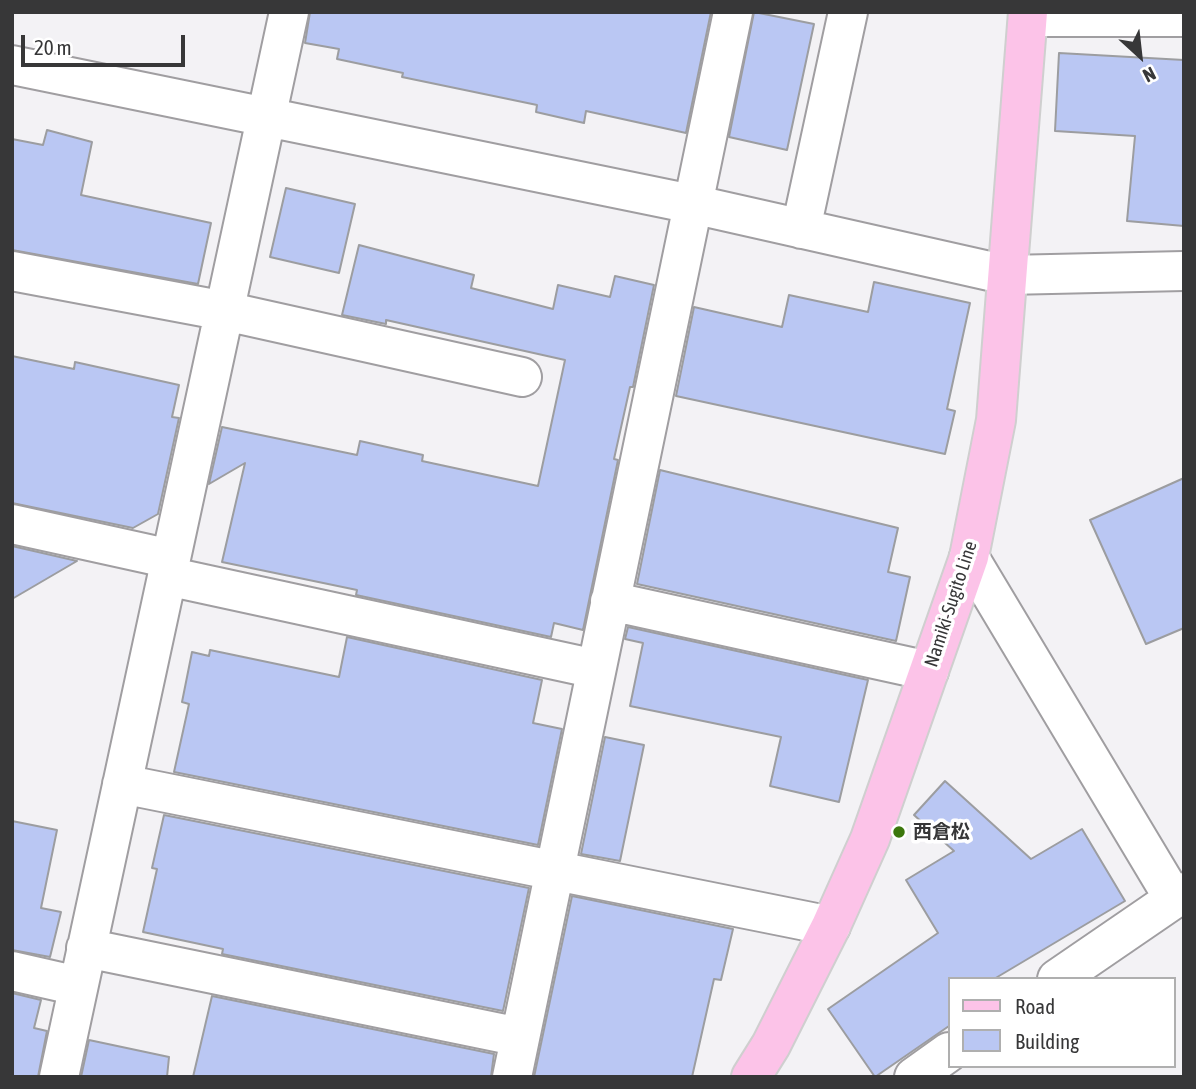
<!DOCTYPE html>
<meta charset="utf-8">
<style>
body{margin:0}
#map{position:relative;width:1196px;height:1089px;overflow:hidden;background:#f3f2f5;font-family:"Asap Condensed",sans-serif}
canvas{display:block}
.frame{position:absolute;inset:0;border:14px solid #373738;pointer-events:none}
.legend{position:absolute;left:948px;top:977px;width:228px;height:91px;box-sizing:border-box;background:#fff;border:2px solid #afafaf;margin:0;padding:9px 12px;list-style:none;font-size:21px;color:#373738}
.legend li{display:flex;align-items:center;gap:14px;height:35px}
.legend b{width:35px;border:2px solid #afafaf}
.north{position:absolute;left:1105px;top:21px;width:70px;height:70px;-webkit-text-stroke:5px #fff;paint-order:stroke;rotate:153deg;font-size:19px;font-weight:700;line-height:28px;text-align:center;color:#373738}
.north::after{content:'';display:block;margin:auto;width:24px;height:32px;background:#373738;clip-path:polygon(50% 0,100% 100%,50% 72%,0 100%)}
.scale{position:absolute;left:21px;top:35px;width:164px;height:32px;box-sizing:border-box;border:4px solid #373738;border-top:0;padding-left:9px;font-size:21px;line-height:24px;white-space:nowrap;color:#373738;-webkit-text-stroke:5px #fff;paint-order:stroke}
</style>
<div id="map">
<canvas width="1196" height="1089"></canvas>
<div class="frame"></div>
<ul class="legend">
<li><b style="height:9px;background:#fcc3e8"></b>Road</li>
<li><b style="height:19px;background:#bac7f3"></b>Building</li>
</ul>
<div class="north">N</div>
<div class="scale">20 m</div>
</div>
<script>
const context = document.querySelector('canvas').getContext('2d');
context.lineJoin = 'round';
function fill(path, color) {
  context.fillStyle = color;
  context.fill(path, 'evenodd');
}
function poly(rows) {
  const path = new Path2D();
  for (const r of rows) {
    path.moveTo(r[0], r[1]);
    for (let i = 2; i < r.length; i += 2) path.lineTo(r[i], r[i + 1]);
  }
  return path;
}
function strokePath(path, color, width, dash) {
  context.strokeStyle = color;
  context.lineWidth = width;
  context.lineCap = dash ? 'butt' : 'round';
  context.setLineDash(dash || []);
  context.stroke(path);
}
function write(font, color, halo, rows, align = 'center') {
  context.font = font + ' "Asap Condensed","Noto Sans JP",sans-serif';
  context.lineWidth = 7;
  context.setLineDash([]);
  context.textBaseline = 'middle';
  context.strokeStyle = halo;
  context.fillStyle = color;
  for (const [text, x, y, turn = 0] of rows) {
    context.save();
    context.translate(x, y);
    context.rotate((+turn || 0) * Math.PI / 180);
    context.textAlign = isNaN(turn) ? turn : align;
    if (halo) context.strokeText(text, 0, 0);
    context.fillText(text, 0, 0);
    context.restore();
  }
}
const building = poly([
 [310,12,711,12,686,133,586,111,584,123,536,112,537,105,402,77,403,73,337,59,339,49,305,43,310,12],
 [754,12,814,24,787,150,729,137,754,12],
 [1059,53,1184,60,1184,226,1127,221,1135,136,1055,131,1059,53],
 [47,130,92,142,81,195,211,223,198,284,12,250,12,139,43,145,47,130],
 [286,188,355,204,339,273,270,257,286,188],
 [359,245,474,275,471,288,553,309,558,285,610,297,615,276,654,285,633,387,630,387,614,459,618,460,583,630,554,623,551,637,356,595,357,590,222,562,245,463,209,484,222,427,357,455,360,441,423,455,422,461,538,486,565,360,386,320,386,324,342,315,359,245],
 [874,282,970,303,947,409,955,411,945,454,676,396,694,307,782,327,789,295,868,312,874,282],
 [12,356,74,369,75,362,179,385,172,417,179,418,158,514,133,528,12,503,12,356],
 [660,470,898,528,888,572,910,577,896,641,637,584,660,470],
 [1184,478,1184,628,1146,644,1090,520,1184,478],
 [12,546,77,561,12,599,12,546],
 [628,627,868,680,839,802,770,786,781,737,630,706,643,643,625,639,628,627],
 [347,637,542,680,533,723,562,729,538,845,174,772,189,704,182,702,192,652,209,656,210,650,339,677,347,637],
 [605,737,644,745,620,861,581,854,605,737],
 [945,781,1031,859,1082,829,1125,901,994,979,949,979,949,1026,875,1077,828,1009,938,933,906,880,954,851,914,815,945,781],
 [164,815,529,888,503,1011,222,954,223,949,143,932,157,869,152,868,164,815],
 [12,821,57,830,41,908,61,912,50,957,12,950,12,821],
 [572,896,733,929,721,980,714,979,692,1077,534,1077,572,896],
 [12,993,41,1000,34,1028,47,1031,38,1077,12,1077,12,993],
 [212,996,494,1054,491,1077,193,1077,212,996],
 [89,1040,169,1057,167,1077,81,1077,89,1040]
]);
fill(building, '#bac7f3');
strokePath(building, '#9c9da0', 2);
const minor = poly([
 [1028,17,1184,17],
 [12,65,692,204,1007,275,1184,271],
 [801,229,848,12],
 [12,271,225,311,522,377],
 [12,524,171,559],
 [969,557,1174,899],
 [167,576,596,669],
 [610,601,929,671],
 [122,784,831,926],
 [86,948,520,1037],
 [12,971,78,986],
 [1057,979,1184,892],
 [59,1077,289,12],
 [512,1077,733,12],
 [914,1077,949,1052]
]);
const major = poly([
 [751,1077,771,1045,831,926,870,839,969,557,996,420,1028,12]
]);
strokePath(minor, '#a09ea1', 42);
strokePath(major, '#cfcfcf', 42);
strokePath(minor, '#fff', 38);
strokePath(major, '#fcc3e8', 38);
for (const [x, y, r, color] of [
 [899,832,7,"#3c770d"]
]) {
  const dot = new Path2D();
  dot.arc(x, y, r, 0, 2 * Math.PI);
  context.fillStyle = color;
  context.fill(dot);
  strokePath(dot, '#fff', 2.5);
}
write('19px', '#373738', '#fff', [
 ["Namiki-Sugito Line",951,604,-72]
]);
write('bold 19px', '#373738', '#fff', [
 ["西倉松",913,832]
], 'left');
</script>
